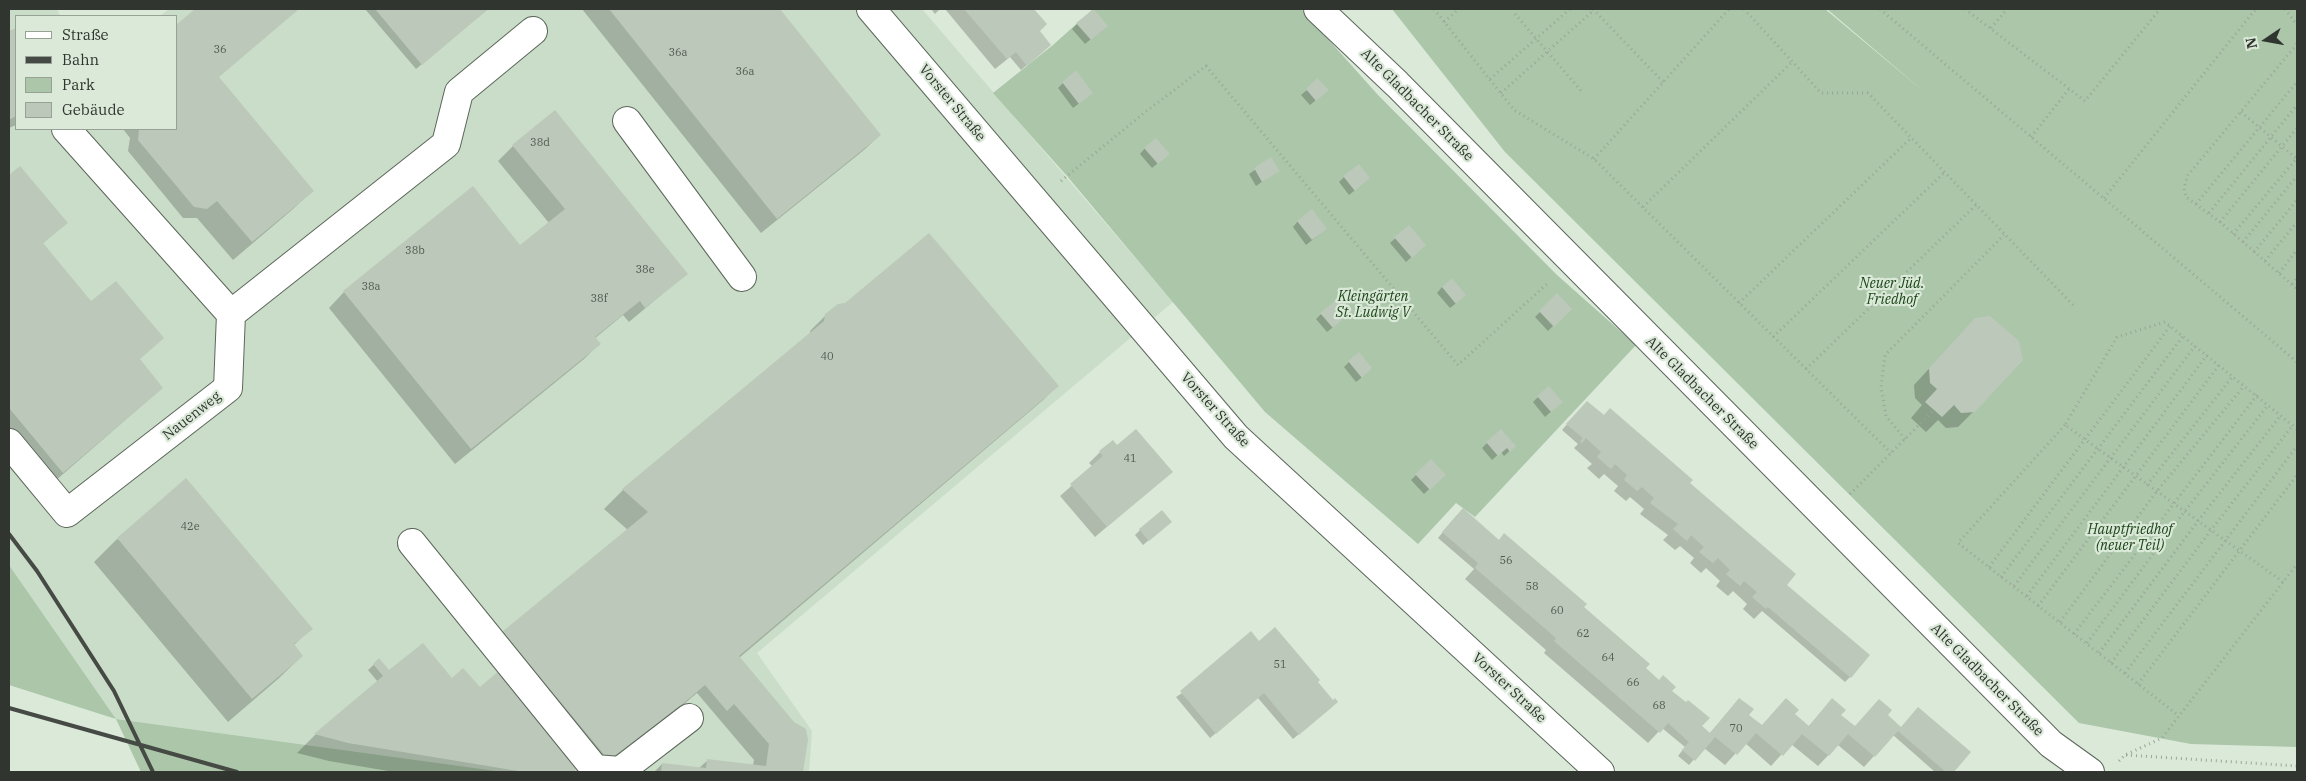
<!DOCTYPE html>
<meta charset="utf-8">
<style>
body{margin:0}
#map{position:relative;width:2306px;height:781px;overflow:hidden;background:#dbe9d9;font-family:"IBM Plex Serif",serif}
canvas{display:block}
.frame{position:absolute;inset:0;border:10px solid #30352f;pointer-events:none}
.legend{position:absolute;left:15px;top:15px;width:162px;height:115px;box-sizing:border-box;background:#dbe9d9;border:1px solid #97a195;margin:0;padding:6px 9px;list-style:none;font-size:15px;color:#30352f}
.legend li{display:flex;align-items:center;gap:10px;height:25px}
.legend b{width:25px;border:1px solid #97a195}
.north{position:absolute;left:2241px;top:15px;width:50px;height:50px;-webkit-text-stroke:4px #dbe9d9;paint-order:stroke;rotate:258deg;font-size:14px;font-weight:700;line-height:20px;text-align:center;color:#30352f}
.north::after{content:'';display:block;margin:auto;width:18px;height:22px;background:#30352f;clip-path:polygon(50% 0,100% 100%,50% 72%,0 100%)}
</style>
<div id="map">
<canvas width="2306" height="781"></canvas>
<div class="frame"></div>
<ul class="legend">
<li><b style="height:6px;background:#fff"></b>Straße</li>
<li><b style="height:6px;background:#454b44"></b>Bahn</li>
<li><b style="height:14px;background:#abc6a9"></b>Park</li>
<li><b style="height:14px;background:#bcc9ba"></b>Gebäude</li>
</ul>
<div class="north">N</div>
</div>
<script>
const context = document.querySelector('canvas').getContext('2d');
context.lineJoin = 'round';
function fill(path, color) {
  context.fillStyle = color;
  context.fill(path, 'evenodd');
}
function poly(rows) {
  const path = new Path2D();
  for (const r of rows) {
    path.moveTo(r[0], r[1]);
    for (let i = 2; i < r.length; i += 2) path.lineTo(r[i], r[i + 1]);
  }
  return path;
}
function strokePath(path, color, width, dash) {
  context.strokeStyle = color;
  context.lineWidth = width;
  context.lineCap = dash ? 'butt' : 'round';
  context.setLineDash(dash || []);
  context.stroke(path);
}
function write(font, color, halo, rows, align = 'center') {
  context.font = font + ' "IBM Plex Serif",serif';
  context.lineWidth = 4.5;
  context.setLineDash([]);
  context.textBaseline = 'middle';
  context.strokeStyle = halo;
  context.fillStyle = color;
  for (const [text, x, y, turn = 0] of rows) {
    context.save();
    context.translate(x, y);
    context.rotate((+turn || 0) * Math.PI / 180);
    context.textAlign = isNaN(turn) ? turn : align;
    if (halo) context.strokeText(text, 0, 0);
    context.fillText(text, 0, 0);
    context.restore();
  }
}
fill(poly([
 [9,9,57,9,60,16,16,16,16,129,176,129,176,16,160,16,169,9,922,9,1173,302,757,653,812,731,809,772,504,772,116,719,9,565]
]), '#caddc8');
fill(poly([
 [1093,9,1301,9,1378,95,1557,275,1636,345,1475,517,1456,503,1418,544,1265,412,1067,176,993,93,1053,45],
 [1392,9,1825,9,1928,95,1827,9,2297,9,2297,747,2191,744,2079,723,1505,152],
 [9,565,116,719,504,772,141,772,116,719,9,685]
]), '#abc6a9');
fill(poly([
 [197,9,298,9,218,77,312,191,293,209,233,260,197,218,183,218,128,151,130,138,123,129,176,129,176,26],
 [365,9,488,9,416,69],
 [582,9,779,9,880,135,864,150,761,233],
 [931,9,940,9,935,14],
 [945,9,1033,9,1046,24,1038,32,1044,50,1021,70,1010,57,995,69],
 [1077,24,1101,31,1085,44,1072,29],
 [16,30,16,125,9,128,9,33],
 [1063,83,1086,98,1073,108,1058,88],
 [1307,90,1322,95,1310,105,1301,95],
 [513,146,686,274,629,322,623,315,594,339,599,344,584,359,455,464,329,308,344,292,472,188,520,247,549,223,498,161],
 [1145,148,1163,159,1152,168,1140,154],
 [1271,159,1279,170,1256,186,1249,174],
 [20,168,66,223,42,244,162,388,47,488,9,441,9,177],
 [1344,177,1364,183,1349,195,1339,182],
 [1298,221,1320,234,1306,245,1293,227],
 [1409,226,1419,250,1406,262,1390,243],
 [1442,287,1459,301,1450,308,1437,293],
 [1557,295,1570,309,1548,331,1535,317],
 [1321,314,1347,316,1327,332,1316,319],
 [826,315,1057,386,1042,401,739,658,804,746,802,772,654,772,662,764,699,768,707,761,753,765,754,760,697,693,604,772,575,762,574,772,394,772,329,761,297,753,315,735,378,682,368,670,379,660,388,670,452,679,479,689,500,671,484,652,503,633,628,530,604,509,623,490,810,335,810,331],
 [1960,335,1974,411,1958,427,1946,428,1938,420,1926,432,1911,418,1922,405,1915,398,1914,385],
 [1349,362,1366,374,1356,382,1344,367],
 [1538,397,1556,407,1545,417,1533,402],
 [1582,407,1688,483,1782,589,1850,677,1845,682,1762,611,1754,619,1743,609,1747,604,1733,591,1728,596,1716,586,1720,581,1706,568,1701,573,1690,563,1694,558,1680,546,1675,550,1663,540,1668,535,1640,514,1644,509,1630,497,1626,501,1614,491,1618,486,1604,474,1599,479,1587,468,1592,464,1574,448,1578,444,1562,430],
 [1487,443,1515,446,1504,456,1501,452,1492,460,1482,448],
 [1117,447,1171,472,1095,537,1060,496,1093,467,1089,463,1100,452],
 [1416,475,1439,480,1424,494,1411,480],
 [1457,515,1498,541,1582,607,1644,669,1670,691,1709,734,1740,699,1747,715,1762,726,1794,714,1808,727,1822,711,1840,715,1855,727,1886,715,1901,728,1969,752,1952,772,1935,772,1893,735,1864,767,1838,745,1818,766,1791,744,1771,766,1745,743,1725,765,1704,748,1689,765,1678,756,1685,747,1662,728,1648,743,1544,653,1546,650,1465,579,1474,569,1438,538],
 [1165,527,1143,545,1135,535,1140,530],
 [117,539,311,628,293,646,302,656,278,679,228,722,94,562],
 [1259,642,1316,683,1332,707,1293,739,1258,698,1210,738,1176,697]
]), '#0003');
fill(poly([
 [195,9,299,9,219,77,314,191,252,242,217,201,207,209,194,207,138,140,139,129,176,129,176,25],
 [375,9,488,9,422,65],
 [609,9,780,9,881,135,777,219],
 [964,9,1034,9,1047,24,1040,31,1051,45,1027,66,1016,52,1007,59],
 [1094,9,1108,26,1091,40,1076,23],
 [16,28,16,116,9,120,9,31],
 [1076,70,1093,93,1079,104,1062,82],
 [1317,78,1329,90,1316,101,1306,89],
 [555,110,688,274,645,308,640,301,595,337,601,344,471,449,343,291,473,186,520,245,565,209,512,145],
 [1156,138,1170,154,1158,164,1144,148],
 [1271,157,1280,171,1262,182,1254,168],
 [1359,164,1370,178,1355,191,1343,176],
 [20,166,68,223,43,243,91,301,116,281,164,338,140,359,163,388,63,473,9,408,9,175],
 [1312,209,1327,229,1312,240,1297,221],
 [1409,225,1426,245,1412,258,1394,237],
 [929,233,1059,386,739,656,794,722,806,729,808,740,803,772,661,772,662,763,706,768,707,759,766,766,769,744,734,704,727,711,705,685,612,764,502,632,648,512,622,489,824,321,825,314,838,304,845,303],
 [1452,278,1466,295,1456,304,1442,287],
 [1557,293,1572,309,1554,327,1539,311],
 [1341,296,1353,311,1333,328,1320,313],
 [1990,316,2019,341,2023,360,1975,412,1961,413,1954,405,1942,417,1925,402,1937,389,1930,383,1929,368,1975,318],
 [1359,352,1372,368,1362,378,1348,361],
 [1549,386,1563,402,1551,412,1537,396],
 [1587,401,1604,415,1610,408,1693,480,1690,483,1796,574,1787,585,1870,655,1851,678,1768,607,1766,609,1752,597,1757,592,1744,581,1740,586,1726,574,1730,570,1718,558,1713,563,1699,552,1704,547,1691,535,1687,541,1673,529,1678,524,1650,503,1654,498,1642,487,1637,491,1624,480,1627,475,1615,464,1611,469,1597,457,1601,452,1586,438,1582,443,1580,442,1583,438,1566,424],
 [1136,429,1173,472,1107,527,1070,484,1103,456,1099,451,1113,440,1117,445],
 [1501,429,1516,446,1510,452,1507,448,1498,456,1486,442],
 [1431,459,1446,475,1430,490,1415,474],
 [186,478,313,629,294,644,303,656,252,699,117,538],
 [1463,508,1499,540,1504,533,1587,604,1584,607,1650,664,1646,668,1659,680,1663,675,1676,687,1672,691,1686,702,1688,700,1710,718,1702,726,1710,733,1739,698,1754,709,1749,715,1762,725,1786,698,1799,710,1795,714,1809,726,1832,698,1846,710,1841,715,1855,726,1879,699,1892,710,1888,715,1901,727,1918,707,1971,752,1954,772,1946,772,1898,731,1875,757,1848,734,1829,756,1802,734,1783,756,1756,733,1737,755,1715,737,1695,761,1682,750,1689,742,1668,723,1660,733,1554,641,1556,638,1475,568,1478,563,1442,532],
 [1162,510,1172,522,1149,541,1139,529],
 [1275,627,1320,680,1318,682,1333,700,1335,698,1338,702,1299,735,1264,693,1216,734,1180,691,1251,631,1259,641],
 [423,643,452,678,463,668,480,687,501,669,577,759,575,772,524,772,348,743,314,734,383,676,373,664,379,658,389,670]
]), '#bcc9ba');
const minor = poly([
 [871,9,1236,437,1600,772],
 [1318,9,1397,84,2051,744,2090,772],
 [627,121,742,277],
 [231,314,446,144,459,92,533,31],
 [9,443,67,513,228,388,231,314,66,129],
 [412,543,595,769,620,771,689,718]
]);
strokePath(minor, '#5b675a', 30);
strokePath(poly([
 [1434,9,1514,110,1594,159,1891,453],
 [1593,9,1663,82],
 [1744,9,1821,93,1868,93,2075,307],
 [1880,9,2297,362],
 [1965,9,2085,101,2160,9],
 [2285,9,2297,25],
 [1515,14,1583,93],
 [1444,22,1459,9],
 [1991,28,2007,9],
 [2297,44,2188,175,2184,188,2186,197,2220,222,2297,289],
 [1490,79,1570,9],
 [1501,93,1594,10],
 [2241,112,2297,159],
 [2031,137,2069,89],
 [1594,159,1729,9],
 [1061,181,1144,113,1206,66,1458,365,1548,283],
 [2104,198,2254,11,2258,9],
 [2196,204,2297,82],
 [1643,207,1792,62],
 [2209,213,2297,105],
 [2220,222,2297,128],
 [2233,234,2297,158],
 [2243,242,2297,176],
 [2254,252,2297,200],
 [2265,261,2297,222],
 [2279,273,2297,250],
 [2292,284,2297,278],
 [1739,303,1911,138],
 [1773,337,1944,173],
 [1806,369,1976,205],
 [2065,425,1958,543,2179,716],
 [1905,439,1886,416,1881,387,1885,355,2004,235],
 [2147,485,2233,376],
 [1850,494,1934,410],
 [1989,567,2170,326],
 [2001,577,2183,336],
 [2283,582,2065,425,2117,337,2165,322,2297,429],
 [2014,586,2195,346],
 [2027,596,2207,355],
 [2038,606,2219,365],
 [2060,622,2157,491,2244,386],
 [2074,634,2257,395],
 [2087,643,2185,511,2268,405],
 [2099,653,2198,521,2281,415],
 [2111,663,2211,530,2293,425],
 [2125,673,2297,446],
 [2138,684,2297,475],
 [2126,755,2297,766],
 [2119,761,2125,755,2162,738,2297,564]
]), '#9ba599', 3, [1, 4]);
strokePath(minor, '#fff', 28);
strokePath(poly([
 [9,534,37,571,114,691,153,772],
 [9,708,237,772]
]), '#454b44', 4);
write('11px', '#535a52', null, [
 ["36",220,50],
 ["36a",678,53],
 ["36a",745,72],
 ["38d",540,143],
 ["38b",415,251],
 ["38e",645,270],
 ["38a",371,287],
 ["38f",599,299],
 ["40",827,357],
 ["41",1130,459],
 ["42e",190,527],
 ["56",1506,561],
 ["58",1532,587],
 ["60",1557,611],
 ["62",1583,634],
 ["64",1608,658],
 ["51",1280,665],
 ["66",1633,683],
 ["68",1659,706],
 ["70",1736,729]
]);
write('14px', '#30352f', '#dbe9d9', [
 ["Vorster Straße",952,103,50],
 ["Alte Gladbacher Straße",1417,105,45],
 ["Alte Gladbacher Straße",1702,393,45],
 ["Vorster Straße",1215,410,48],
 ["Nauenweg",192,416,-38],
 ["Alte Gladbacher Straße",1987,680,45],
 ["Vorster Straße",1509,688,43]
]);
write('italic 14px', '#1c4519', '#dbe9d9', [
 ["Neuer Jüd.",1892,284],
 ["Friedhof",1892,300],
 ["Kleingärten",1373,297],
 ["St. Ludwig V",1373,313],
 ["Hauptfriedhof",2130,530],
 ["(neuer Teil)",2130,546]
]);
</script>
